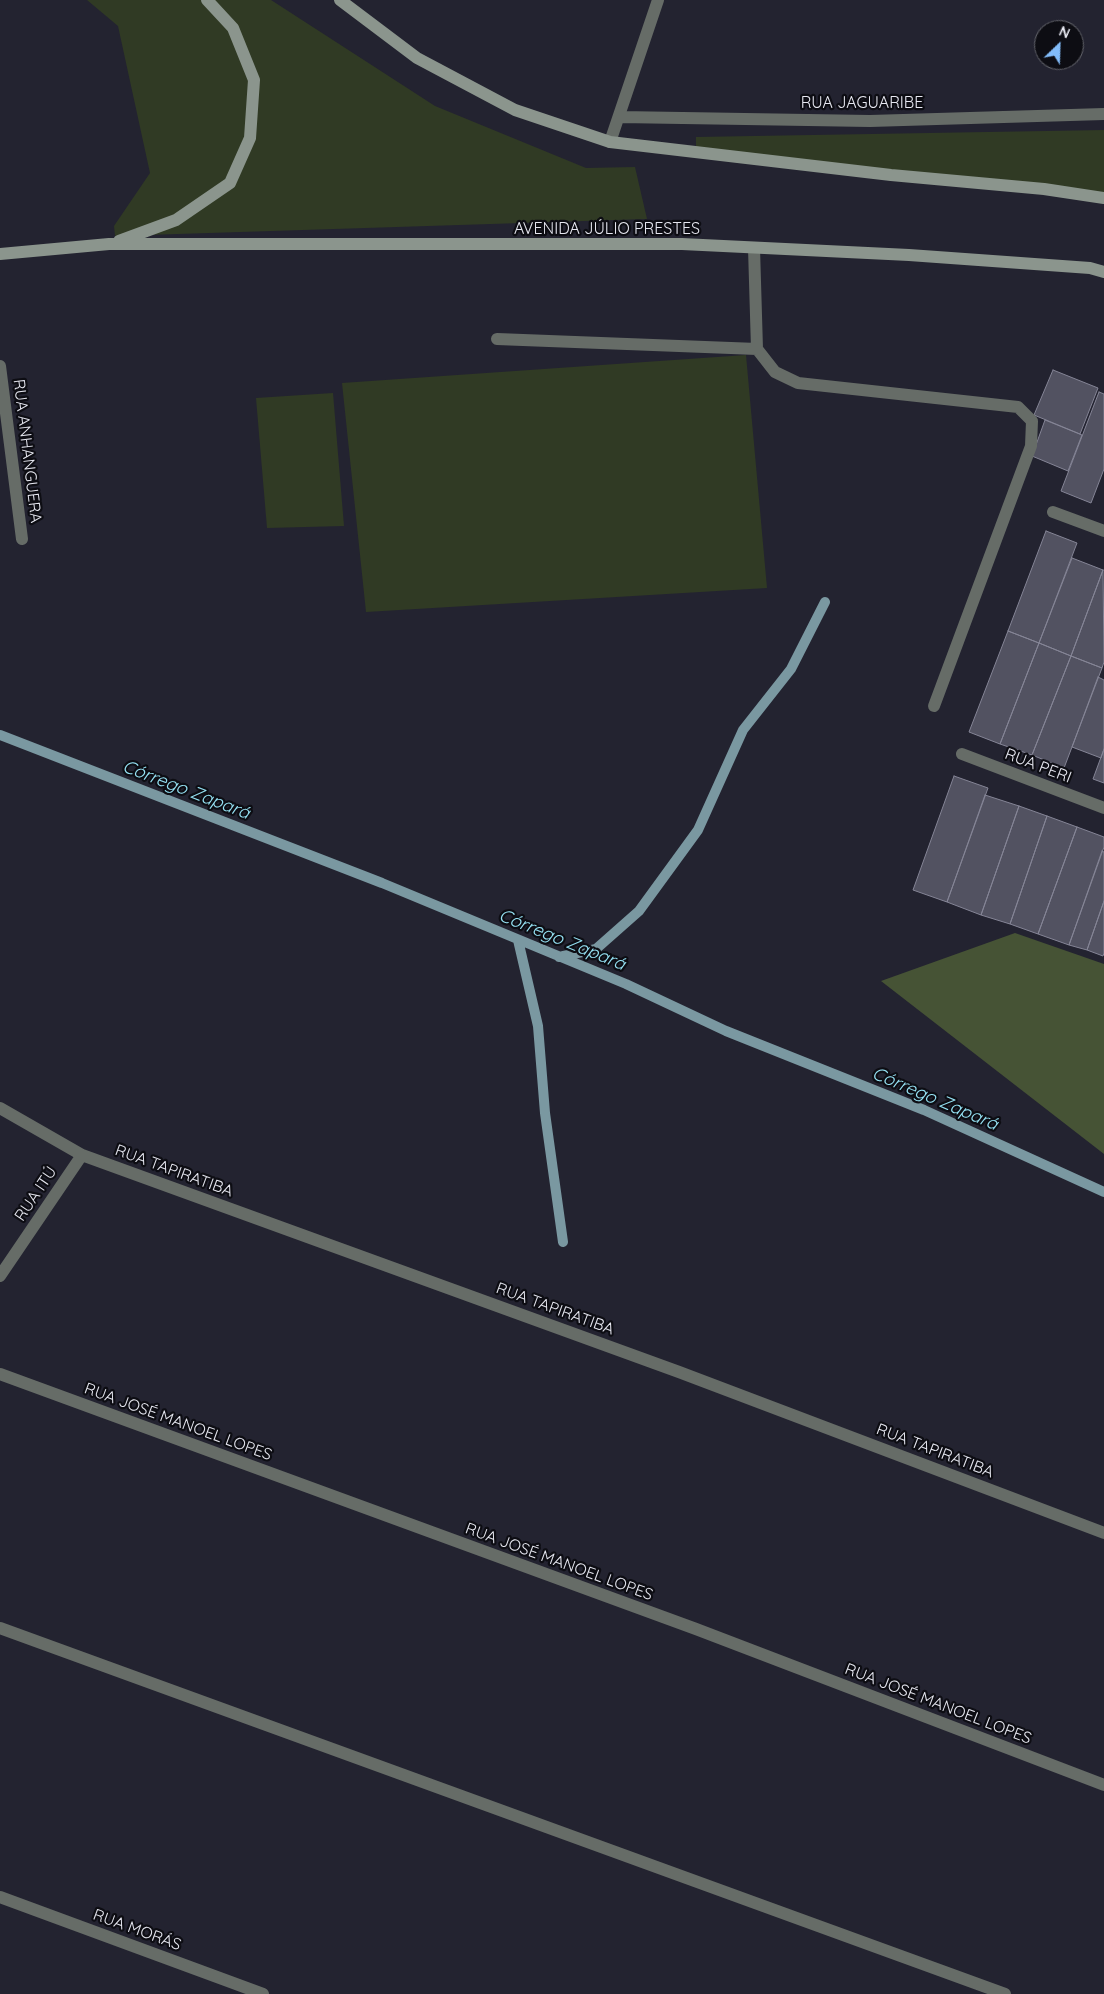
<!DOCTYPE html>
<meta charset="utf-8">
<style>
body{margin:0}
#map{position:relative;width:1104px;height:1994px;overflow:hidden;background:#232330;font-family:Quicksand,sans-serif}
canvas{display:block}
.north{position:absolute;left:1034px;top:20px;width:50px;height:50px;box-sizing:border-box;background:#0d0d13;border:1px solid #64656c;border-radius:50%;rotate:24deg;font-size:14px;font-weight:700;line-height:20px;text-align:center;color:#e7e8f1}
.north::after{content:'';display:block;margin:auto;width:18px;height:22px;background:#82bcfa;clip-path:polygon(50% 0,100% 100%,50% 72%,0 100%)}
</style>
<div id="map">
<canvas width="1104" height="1994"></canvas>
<div class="north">N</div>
</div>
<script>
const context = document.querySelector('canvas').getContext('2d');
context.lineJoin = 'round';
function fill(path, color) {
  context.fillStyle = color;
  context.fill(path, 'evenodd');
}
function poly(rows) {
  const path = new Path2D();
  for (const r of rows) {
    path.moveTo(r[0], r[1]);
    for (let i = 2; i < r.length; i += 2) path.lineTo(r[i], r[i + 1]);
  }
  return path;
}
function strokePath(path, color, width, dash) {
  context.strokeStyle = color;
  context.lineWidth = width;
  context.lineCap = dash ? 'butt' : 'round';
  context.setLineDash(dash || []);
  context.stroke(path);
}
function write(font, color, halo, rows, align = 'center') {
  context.font = font + ' Quicksand,sans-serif';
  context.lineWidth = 4.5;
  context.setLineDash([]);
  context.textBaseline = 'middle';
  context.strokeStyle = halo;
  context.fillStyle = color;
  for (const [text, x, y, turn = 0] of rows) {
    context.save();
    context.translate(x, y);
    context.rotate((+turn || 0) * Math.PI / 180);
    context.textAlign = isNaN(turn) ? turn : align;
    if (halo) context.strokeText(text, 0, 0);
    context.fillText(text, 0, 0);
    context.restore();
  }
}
fill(poly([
 [87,0,271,0,435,106,586,168,635,167,647,219,115,236,114,226,150,173,118,26],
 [1104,130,1104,195,696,149,696,137],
 [746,355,767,588,366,612,342,383],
 [333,393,344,526,267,528,256,398]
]), '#303a24');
fill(poly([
 [1015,933,1104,964,1104,1154,881,981]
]), '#465335');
strokePath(poly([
 [0,735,382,883,626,984,726,1031,924,1110,1104,1192],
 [518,940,538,1026,545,1113,563,1242],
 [559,957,596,949,639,911,698,830,743,730,791,669,825,602]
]), '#7a98a1', 10);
const building = poly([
 [1053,370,1098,388,1080,434,1034,415,1053,370],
 [1099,392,1104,394,1104,469,1091,503,1061,491,1099,392],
 [1045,420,1082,435,1068,471,1032,456,1045,420],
 [1046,531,1077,543,1039,643,1008,631,1046,531],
 [1072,558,1103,570,1071,656,1039,643,1072,558],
 [1103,570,1104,662,1102,668,1071,656,1103,570],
 [1008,631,1039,643,1000,744,969,732,1008,631],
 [1039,643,1071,656,1032,755,1000,744,1039,643],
 [1071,656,1102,668,1064,768,1032,755,1071,656],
 [1098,677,1104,680,1104,749,1101,758,1072,747,1098,677],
 [1104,749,1104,783,1093,779,1104,749],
 [954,776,988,788,947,902,913,890,954,776],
 [985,795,1019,806,981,915,947,902,985,795],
 [1019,806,1047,816,1010,924,981,915,1019,806],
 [1047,816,1077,827,1038,934,1010,924,1047,816],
 [1077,827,1104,837,1104,847,1069,945,1038,934,1077,827],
 [1102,851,1104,852,1104,901,1087,950,1069,945,1102,851],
 [1104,901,1104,953,1103,956,1087,950,1104,901]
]);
fill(building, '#525261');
strokePath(building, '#858596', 1);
strokePath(poly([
 [754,248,757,349],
 [497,339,757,349,775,372,798,383,1018,407,1032,421,1031,446,934,706]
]), '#666c67', 12);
strokePath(poly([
 [620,117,870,121,1104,114],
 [610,142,658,0],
 [0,366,22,539],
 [1053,512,1104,531],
 [962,754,1104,808],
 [0,1108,82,1155,679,1372,1104,1533],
 [0,1276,82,1155],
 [0,1374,696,1629,1104,1785],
 [0,1628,1005,1994],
 [0,1897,263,1994]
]), '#666c67', 12);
strokePath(poly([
 [340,0,417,58,515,110,610,142,891,175,1044,189,1104,198],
 [119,241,176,220,230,183,250,138,254,80,233,28,207,0],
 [0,254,109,244,682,244,909,255,1090,268,1104,272]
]), '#8b958d', 12);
write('16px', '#e7e8f1', '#0d0d13', [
 ["RUA JAGUARIBE",862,103],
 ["AVENIDA JÚLIO PRESTES",607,229],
 ["RUA ANHANGUERA",27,451,83],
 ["RUA PERI",1038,766,21],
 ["RUA TAPIRATIBA",174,1171,20],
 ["RUA ITÚ",36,1194,-56],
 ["RUA TAPIRATIBA",555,1309,20],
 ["RUA JOSÉ MANOEL LOPES",178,1422,20],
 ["RUA TAPIRATIBA",935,1451,21],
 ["RUA JOSÉ MANOEL LOPES",559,1562,20],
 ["RUA JOSÉ MANOEL LOPES",938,1704,21],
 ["RUA MORÁS",137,1930,20]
]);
write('italic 18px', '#97e4f6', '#0d0d13', [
 ["Córrego Zapará",186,790,21],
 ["Córrego Zapará",562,940,22],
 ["Córrego Zapará",935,1099,23]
]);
</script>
